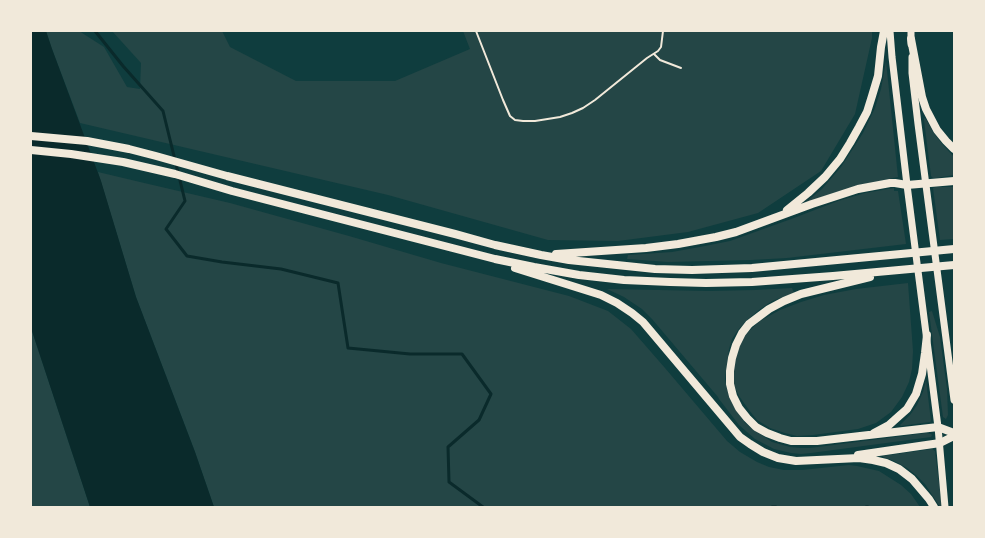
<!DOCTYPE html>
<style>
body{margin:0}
#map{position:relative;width:985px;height:538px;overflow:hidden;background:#0f3d3e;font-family:"Archivo Narrow",sans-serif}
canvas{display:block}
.frame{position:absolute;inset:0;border:32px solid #f1e9da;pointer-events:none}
</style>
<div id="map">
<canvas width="985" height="538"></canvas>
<div class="frame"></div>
</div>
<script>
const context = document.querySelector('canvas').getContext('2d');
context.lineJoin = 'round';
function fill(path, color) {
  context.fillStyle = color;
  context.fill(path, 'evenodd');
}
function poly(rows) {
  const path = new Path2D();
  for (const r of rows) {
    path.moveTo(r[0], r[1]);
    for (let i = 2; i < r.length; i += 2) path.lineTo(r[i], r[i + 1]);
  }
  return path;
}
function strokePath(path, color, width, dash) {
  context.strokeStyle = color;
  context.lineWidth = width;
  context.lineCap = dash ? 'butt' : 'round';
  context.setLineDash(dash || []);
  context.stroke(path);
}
fill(poly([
 [46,31,79,31,104,47,127,87,140,89,141,63,112,31,222,31,230,47,296,81,395,81,470,49,463,31,872,31,872,38,855,114,821,171,758,213,688,232,618,241,548,240,388,195,80,123,52,49],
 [886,61,898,177,860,185,833,193,805,203,822,189,841,167,863,133,875,108,881,89],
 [924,118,926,119,933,132,943,145,954,157,954,175,936,178,933,178,931,176,924,120],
 [98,172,140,182,230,203,349,236,441,263,569,296,608,311,631,329,665,368,727,441,740,452,757,462,769,467,784,470,802,470,849,465,857,466,879,471,901,485,911,494,920,507,214,507,195,452,136,297],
 [936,187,954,187,954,239,940,240,933,188],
 [894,188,894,191,898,191,906,244,787,258,751,260,668,262,627,259,628,255,672,252,705,246,730,241,794,218,838,201,865,193],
 [908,283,913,351,912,369,909,382,902,397,891,412,876,423,858,429,813,435,797,436,785,433,770,428,757,420,749,410,739,396,733,383,733,370,735,357,741,341,749,331,760,321,780,310,801,302,824,295,856,289],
 [792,288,794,293,772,301,759,310,747,320,738,330,732,339,729,349,726,371,725,379,727,389,735,408,745,423,751,428,772,442,790,447,801,448,810,448,926,433,931,434,932,435,931,437,811,453,801,454,791,453,774,449,755,439,739,425,719,399,718,397,652,319,642,309,624,297,607,289,709,291,755,290],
 [932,311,940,337,947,389,948,415,946,419,943,417,929,312],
 [31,328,90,507,31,507],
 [926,380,931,421,930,422,901,426,900,425,910,415,917,405,923,392],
 [932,449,935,451,942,507,940,507,925,484,917,476,907,468,894,461,883,457,883,456]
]), '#244646');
fill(poly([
 [31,31,46,31,52,49,101,181,136,297,195,452,214,507,90,507,31,328]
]), '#0a2a2b');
strokePath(poly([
 [95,31,123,66,163,111,185,201,166,229,187,256,222,262,281,269,338,283,348,348,410,354,462,354,491,394,479,420,448,447,449,482,483,507],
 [772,507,776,507],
 [866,507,868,507]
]), '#0a2a2b', 3);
strokePath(poly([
 [476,31,503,100,510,116,515,120,523,121,535,121,560,117,572,113,583,108,595,100,647,58,658,51,661,47,663,31],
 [654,54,660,60,681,68]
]), '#f1e9da', 2);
strokePath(poly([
 [890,31,892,57,907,185,938,427,945,507],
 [911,31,911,44],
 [912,57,912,73,918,124,954,400]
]), '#f1e9da', 7);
strokePath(poly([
 [911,39,922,97,926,109,937,130,946,141,954,149],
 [31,136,87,141,129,149,156,156,227,176,455,234,495,245,541,255,569,260,655,269,692,270,752,268,954,249],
 [31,150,71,154,123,162,175,174,232,191,495,259,534,267,579,275,624,280,670,282,706,283,752,282,833,276,954,265],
 [787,210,808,193,825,177,840,159,850,143,859,127,867,112,872,96,878,76,881,47,884,31],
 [556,254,646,248,678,244,716,237,736,232,812,204,858,189,890,183,895,183,907,185,954,181],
 [515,268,601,295,617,303,632,313,643,322,740,437,750,444,763,452,778,458,796,461,859,458,873,460,886,463,899,469,912,479,929,499,934,507],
 [870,277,801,294,784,301,769,309,749,324,742,333,736,345,732,358,730,371,730,384,733,396,739,408,747,418,756,427,767,433,780,438,791,441,817,441,938,427,954,433],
 [874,433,889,425,899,416,907,409,916,394,922,374,925,353,927,335],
 [858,455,940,443,954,436]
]), '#f1e9da', 8);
</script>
